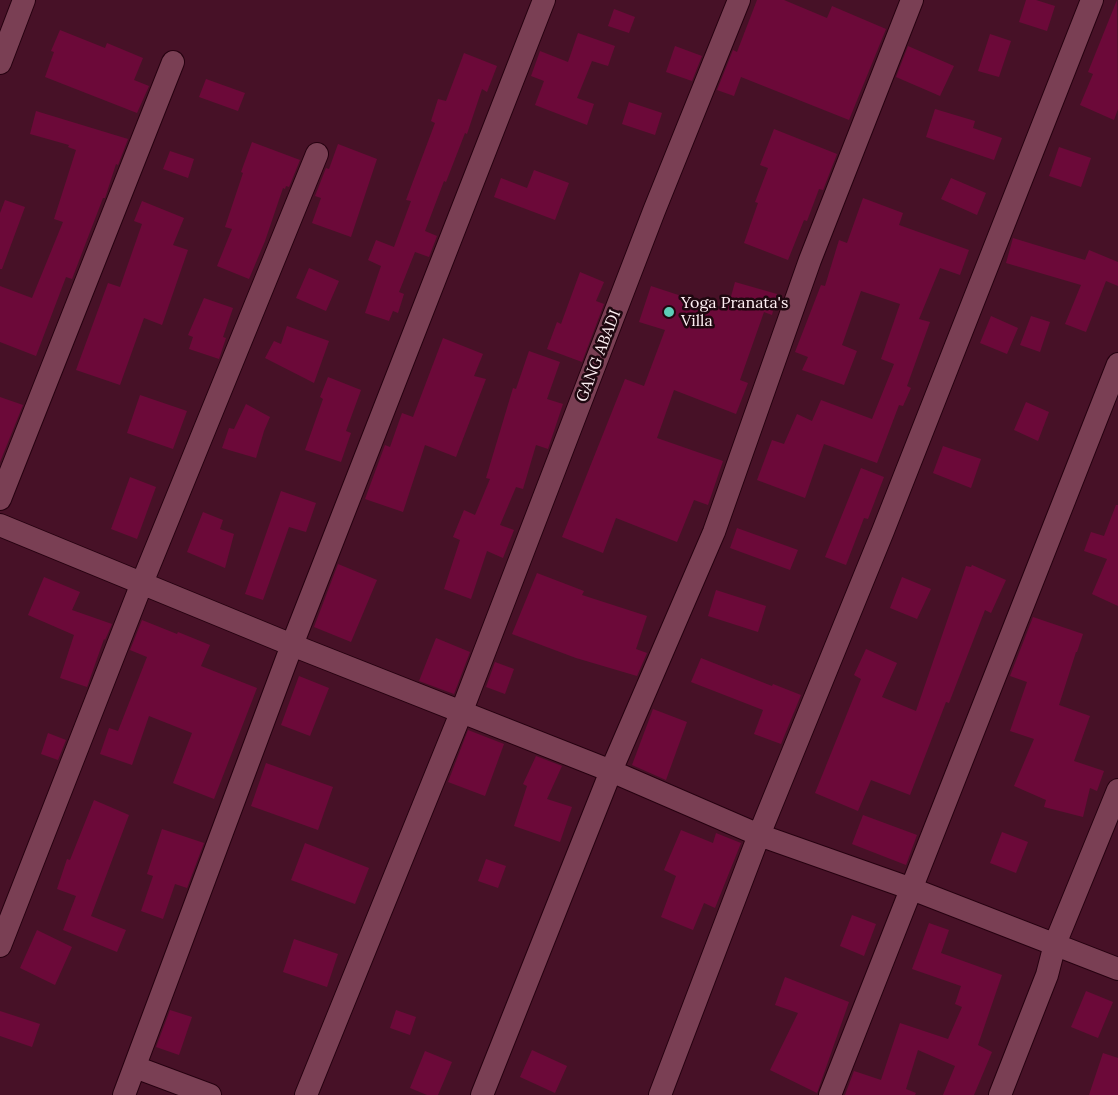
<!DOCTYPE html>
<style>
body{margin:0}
canvas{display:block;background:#471127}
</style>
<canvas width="1118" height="1095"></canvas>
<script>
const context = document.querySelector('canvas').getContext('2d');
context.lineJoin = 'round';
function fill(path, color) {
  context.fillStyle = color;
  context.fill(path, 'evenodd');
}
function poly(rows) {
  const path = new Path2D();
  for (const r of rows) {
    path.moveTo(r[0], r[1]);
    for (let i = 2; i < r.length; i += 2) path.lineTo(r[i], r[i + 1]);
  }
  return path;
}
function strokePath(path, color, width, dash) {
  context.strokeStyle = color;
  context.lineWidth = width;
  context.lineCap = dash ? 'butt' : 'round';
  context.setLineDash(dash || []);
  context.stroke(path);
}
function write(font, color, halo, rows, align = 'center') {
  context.font = font + ' Lora,serif';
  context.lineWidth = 5;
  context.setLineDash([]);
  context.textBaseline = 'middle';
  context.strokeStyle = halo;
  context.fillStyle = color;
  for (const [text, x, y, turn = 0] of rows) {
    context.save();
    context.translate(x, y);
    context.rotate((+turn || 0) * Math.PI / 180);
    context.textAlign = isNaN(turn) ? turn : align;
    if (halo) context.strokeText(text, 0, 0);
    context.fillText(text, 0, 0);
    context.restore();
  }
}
fill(poly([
 [757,0,784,0,827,18,832,6,886,29,849,120,741,77,734,96,717,90,733,50,737,52],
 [1026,0,1036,0,1055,6,1047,31,1019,22],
 [1117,0,1118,109,1114,120,1080,105,1093,74,1088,72],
 [614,9,635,17,629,33,608,26],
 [60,30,105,48,107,43,143,58,134,80,149,86,137,113,45,77,54,52,51,51],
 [578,33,615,46,608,66,592,61,577,98,594,104,587,125,535,105,544,81,531,76,540,51,568,62],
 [990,34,1011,41,999,77,978,71],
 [675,46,702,56,692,81,666,72],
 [908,46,954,66,940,96,896,77],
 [464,53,497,66,487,92,482,89,467,134,465,133,446,182,444,181,425,231,437,236,429,257,415,252,399,292,404,294,398,313,393,311,389,321,365,313,381,266,368,260,376,240,394,247,411,201,406,200,435,123,431,121,438,99,446,101],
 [206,79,245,93,238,111,199,97],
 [629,102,662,113,655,135,622,124],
 [935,109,975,121,973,128,1002,138,994,160,926,137],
 [36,111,128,139,118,165,116,164,105,198,103,198,72,279,66,277,36,356,0,342,0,286,32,298,63,222,54,219,76,150,68,147,69,145,30,134],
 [774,129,837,154,823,190,819,189,807,221,804,220,788,260,744,243,758,203,755,202,768,168,760,165],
 [252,142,300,160,289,187,286,186,285,189,283,188,265,241,249,279,217,266,232,229,225,227,243,173,241,172],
 [338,144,377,159,351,237,312,223,321,198,315,196,326,168,329,169],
 [1059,147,1091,158,1081,187,1049,176],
 [170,151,194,159,188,178,163,169],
 [534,170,569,183,555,220,494,197,501,178,527,188],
 [951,178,986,193,977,215,941,199],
 [863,198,903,213,899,225,969,250,960,275,940,268,919,319,930,322,907,386,911,388,903,406,899,405,877,463,824,444,805,498,757,480,772,440,784,444,797,414,812,421,821,400,872,419,894,364,881,359,900,304,861,291,842,345,857,351,844,385,802,370,808,357,795,352,821,285,825,286,839,240,847,243],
 [5,200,25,207,2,269,0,269,0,213],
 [142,201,184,218,173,245,188,250,162,325,144,318,120,385,76,370,108,283,120,287,142,224,134,221],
 [1013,238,1085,260,1089,250,1118,262,1118,286,1106,281,1086,332,1065,324,1081,285,1006,263],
 [309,268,339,281,326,311,296,298],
 [580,272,604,282,596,301,604,304,582,362,547,349,557,322,561,324],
 [735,282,777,294,772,315,764,312,740,380,748,383,736,414,674,390,657,438,723,461,708,505,694,500,677,542,616,518,603,553,562,537,625,379,644,386,665,330,639,322,651,286,727,311],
 [204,298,233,308,223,337,226,338,219,359,189,349,193,337,188,335],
 [991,316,1018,328,1007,354,980,343],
 [1031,316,1050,322,1040,352,1020,345],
 [287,326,329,341,314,383,265,358,274,341,281,344],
 [443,338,483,354,474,376,486,379,456,457,425,445,403,512,365,499,385,445,390,447,402,413,413,417],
 [529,351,560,362,547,399,563,404,548,449,536,445,523,489,516,487,500,525,514,530,503,558,487,551,471,599,444,589,460,540,453,537,464,510,475,515,490,479,486,478,513,388,516,389],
 [328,377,361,390,346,431,351,433,341,462,305,450,323,399,320,397],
 [140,395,187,411,173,449,127,433],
 [0,397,23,405,0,462],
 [1026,402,1049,412,1038,441,1014,430],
 [246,404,270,417,264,431,256,458,222,448,229,428,234,429],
 [943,446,981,459,971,488,933,473],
 [861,468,884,477,868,519,864,518,846,565,825,557],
 [130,477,156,487,137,539,111,529],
 [281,491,316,503,306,532,289,527,263,600,245,594],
 [1116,505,1118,505,1118,606,1092,594,1107,559,1084,551,1091,532,1104,536],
 [203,512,223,520,220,529,234,534,225,568,187,552],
 [737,528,798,550,790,570,730,548],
 [338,564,377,580,351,642,314,627],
 [972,565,1006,580,991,613,985,610,949,703,946,702,910,795,871,780,858,811,815,793,861,679,854,675,866,649,897,663,882,697,916,711,966,566,971,567],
 [537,573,584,591,582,595,647,616,636,649,647,653,637,676,576,658,512,634],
 [44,577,80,592,72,610,112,624,105,640,104,639,87,687,60,678,74,635,28,615],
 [902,577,931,589,917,619,890,608],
 [716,590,766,606,758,632,708,616],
 [1033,617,1083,634,1077,652,1076,652,1059,705,1090,716,1074,761,1104,771,1097,791,1090,788,1083,817,1044,807,1046,800,1014,786,1034,739,1010,731,1027,682,1010,676],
 [142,620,177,634,178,632,210,645,201,666,257,688,214,799,173,783,192,733,149,716,132,765,100,754,109,728,118,731,147,657,130,650],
 [436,638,470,652,454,694,419,681],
 [701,658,772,686,773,684,801,695,781,744,754,734,763,710,691,682],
 [495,662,514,669,505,694,486,687],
 [299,676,329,688,310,736,281,725],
 [653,709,687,722,666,780,632,765],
 [468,730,504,744,485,796,448,782],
 [48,733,66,740,58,760,41,754],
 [536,756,562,766,547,799,572,807,560,842,514,826,527,786,523,784],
 [266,763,333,787,318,830,251,806],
 [94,800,129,815,91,916,126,930,117,952,63,930,76,896,57,889,67,859,70,860],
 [863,815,917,835,906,865,852,844],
 [162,829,204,843,187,888,175,884,163,919,141,911,153,876,147,874],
 [681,830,713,843,716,833,741,843,715,908,704,903,693,930,661,917,676,876,664,870],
 [1002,832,1028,842,1016,873,990,863],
 [305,843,369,868,355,904,291,880],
 [486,859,506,866,498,888,478,881],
 [852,915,876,924,864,956,840,946],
 [929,923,949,930,941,953,1002,975,978,1045,992,1052,974,1095,943,1095,955,1066,918,1050,906,1089,916,1093,915,1095,845,1095,854,1071,881,1080,900,1023,948,1039,962,1007,955,1004,961,986,912,969],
 [37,930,72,947,55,985,20,968],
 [294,939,338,954,327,987,283,972],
 [785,977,849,1002,817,1093,770,1070,798,1013,775,1005],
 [1086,991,1113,1002,1098,1038,1071,1027],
 [170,1010,192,1017,179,1055,156,1047],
 [396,1010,416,1017,410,1035,390,1028],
 [0,1011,40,1024,32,1047,0,1036],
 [532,1050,567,1066,555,1093,520,1077],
 [425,1051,452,1062,438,1095,427,1095,410,1088],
 [1103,1053,1118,1058,1118,1095,1089,1095]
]), '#6c0939');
const minor = poly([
 [0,63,24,0],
 [0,499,173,62],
 [0,525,292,645,611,771,759,835,912,889,1118,969],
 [0,946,142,583,317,154],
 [135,1067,210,1095],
 [124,1095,292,645,544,0],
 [306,1095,461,713,654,211,739,0],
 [482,1095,611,771,714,532,810,260,912,0],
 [660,1095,759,835,883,531,1092,0],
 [830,1095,1118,364],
 [1000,1095,1047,975,1055,944,1118,790]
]);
strokePath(minor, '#260110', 24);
strokePath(minor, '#7a3f54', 22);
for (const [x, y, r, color] of [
 [669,312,6,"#5dceb8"]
]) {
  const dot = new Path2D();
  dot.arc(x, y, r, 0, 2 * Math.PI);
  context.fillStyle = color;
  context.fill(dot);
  strokePath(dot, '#1f0810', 2);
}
write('16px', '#feeff3', '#1f0810', [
 ["Yoga Pranata's",681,303],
 ["Villa",681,321]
], 'left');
write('16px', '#feeff3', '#1f0810', [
 ["GANG ABADI",599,356,-69]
]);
</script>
